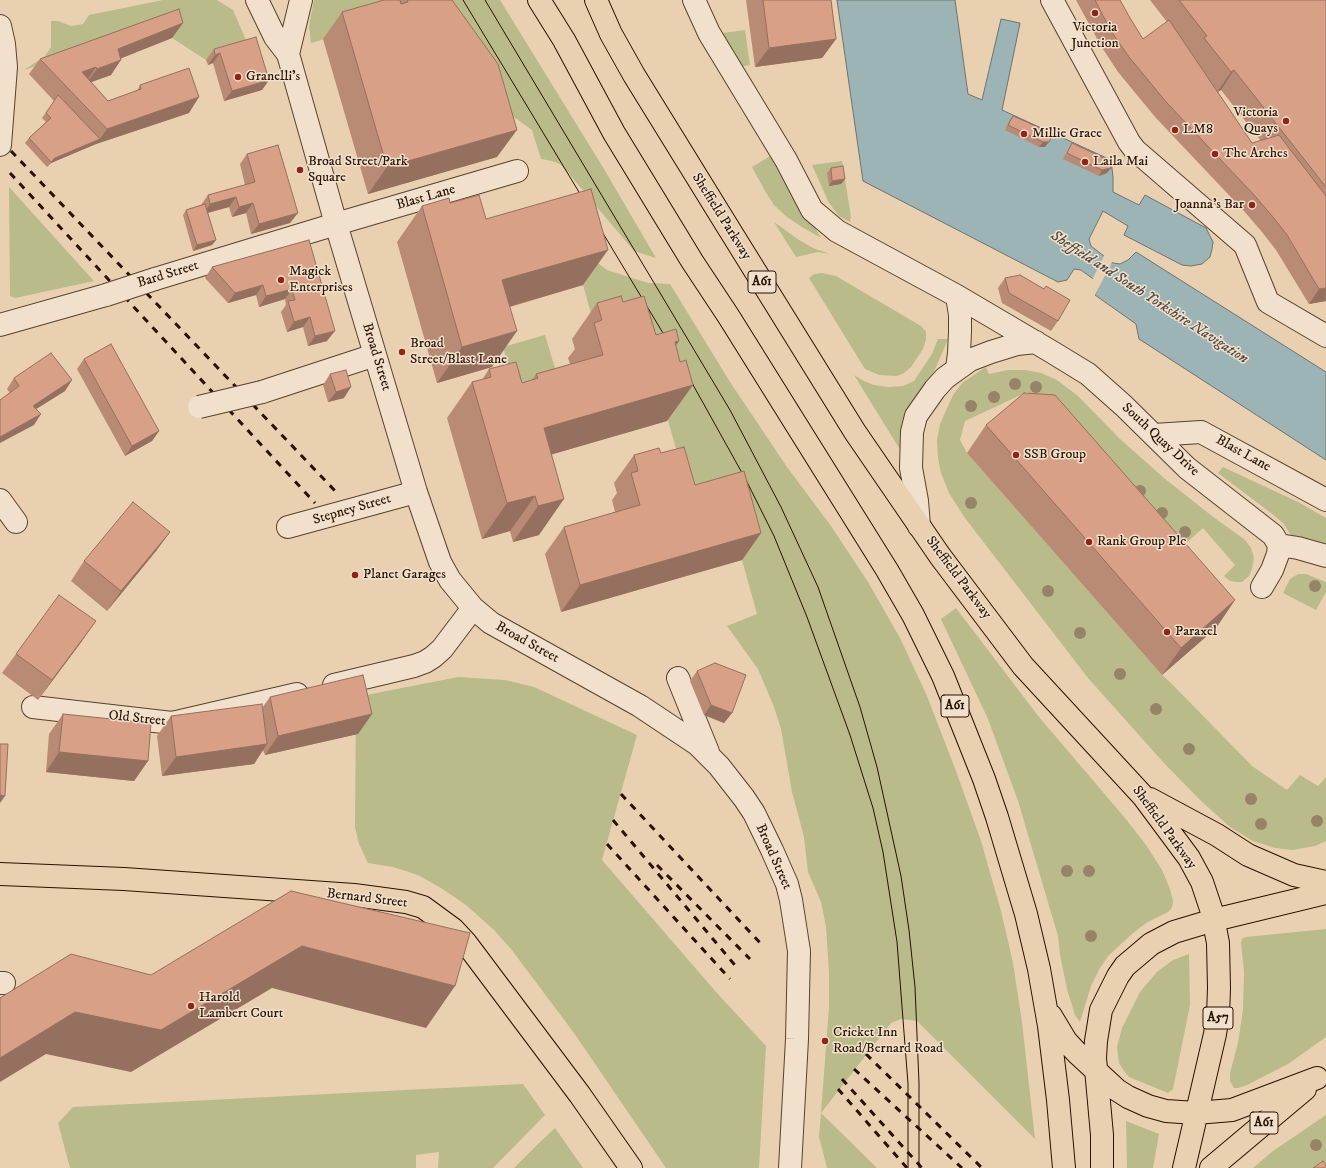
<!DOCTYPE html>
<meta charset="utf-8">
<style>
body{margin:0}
canvas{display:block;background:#e9d0b0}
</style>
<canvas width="1326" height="1168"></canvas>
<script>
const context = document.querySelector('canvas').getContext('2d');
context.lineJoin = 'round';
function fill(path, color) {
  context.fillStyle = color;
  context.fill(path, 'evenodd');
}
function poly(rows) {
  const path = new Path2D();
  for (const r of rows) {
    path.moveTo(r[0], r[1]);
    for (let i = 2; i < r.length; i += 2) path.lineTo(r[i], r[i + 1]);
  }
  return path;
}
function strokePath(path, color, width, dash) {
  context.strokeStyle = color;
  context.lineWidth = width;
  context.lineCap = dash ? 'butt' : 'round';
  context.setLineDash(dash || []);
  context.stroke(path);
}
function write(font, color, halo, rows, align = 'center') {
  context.font = font + ' "IM FELL DW Pica",serif';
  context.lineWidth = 3;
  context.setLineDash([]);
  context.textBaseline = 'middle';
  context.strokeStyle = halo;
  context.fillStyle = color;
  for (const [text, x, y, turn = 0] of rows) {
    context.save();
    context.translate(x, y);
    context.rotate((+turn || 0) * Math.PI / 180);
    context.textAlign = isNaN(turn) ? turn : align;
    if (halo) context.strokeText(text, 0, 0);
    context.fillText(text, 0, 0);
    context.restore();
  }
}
fill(poly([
 [163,0,217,0,233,10,249,47,206,60,172,38,168,24,24,70,45,56,51,47,51,21,58,21,71,26,83,24,89,15],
 [314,0,398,0,379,23,311,43,309,26],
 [413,0,500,0,604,169,656,258,634,251,565,169,560,164,552,161,541,159,532,130,479,92],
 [745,30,750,65,740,67,723,33],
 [772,155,821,238,802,227,787,217,774,205,765,191,752,167],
 [842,161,851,217,850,222,839,216,829,203,812,165],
 [9,187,94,281,15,298,10,296],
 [774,222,799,240,813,248,830,254,818,252,796,257],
 [566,225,594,260,607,270,648,283,670,284,730,382,787,467,831,526,868,582,900,638,927,696,956,771,981,841,1001,911,1013,963,1022,1022,1035,1139,917,1021,901,1019,891,1023,821,1113,877,1168,827,1168,819,1137,821,1113,829,1007,829,972,826,927,821,902,808,872,804,837,792,792,781,729,774,707,758,669,727,626,757,614,742,560,693,508,661,396,598,338],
 [822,273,836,276,921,326,926,332,926,339,923,349,911,367,904,373,897,376,879,375,865,369,809,278,814,274],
 [545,335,557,375,514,387,503,347],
 [938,339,948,339,934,372,927,381,904,456,854,375,864,381,874,385,888,387,903,386,914,381,932,354],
 [986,367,989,374,1008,370,1025,370,1041,373,1057,380,1078,396,1120,439,1164,478,1212,516,1245,540,1251,548,1254,558,1252,569,1249,576,1242,582,1236,582,1230,581,1224,576,1235,565,1203,528,1183,546,1125,485,1027,392,965,421,960,440,967,453,1162,675,1170,682,1252,766,1287,790,1300,775,1318,786,1326,777,1326,841,1315,846,1292,850,1275,848,1253,841,1230,827,1199,799,1163,762,1088,678,965,518,949,493,941,473,938,459,937,440,940,424,953,395,962,383],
 [1223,467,1298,502,1326,518,1326,547,1292,537,1283,523,1271,513,1218,473],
 [1298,574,1306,574,1326,582,1326,592,1316,610,1283,593,1290,579],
 [956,608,1039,717,1125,818,1146,845,1162,870,1170,889,1173,901,1172,908,1168,912,1146,923,1132,934,1109,955,1100,968,1091,986,1080,1022,1075,1015,1067,989,1060,955,1058,936,1018,801,988,719,941,619],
 [458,677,505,680,534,687,637,735,602,860,716,992,766,1046,759,1168,666,1168,574,1033,511,949,494,930,466,905,441,888,418,875,393,867,368,863,359,844,355,827,356,697],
 [1326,929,1326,1037,1288,1064,1247,1085,1238,1088,1234,1088,1230,1081,1230,1073,1238,1043,1243,1010,1244,972,1241,943,1242,939,1246,937],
 [1189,954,1190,1005,1173,1089,1168,1093,1129,1077,1124,1071,1119,1063,1117,1047,1122,1028,1140,992,1157,972,1173,960],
 [523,1084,545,1115,493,1168,438,1168,439,1152,416,1155,416,1168,70,1168,58,1123,73,1107],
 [1326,1115,1326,1168,1253,1168,1273,1151],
 [1126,1121,1159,1134,1153,1168,1127,1168],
 [555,1128,583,1168,514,1168,538,1144]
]), '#b9bb8a');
const water = poly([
 [837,0,955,0,968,94,982,100,1001,19,1020,23,1002,110,1111,160,1113,177,1113,192,1139,205,1145,195,1206,228,1213,242,1212,249,1210,257,1202,264,1191,266,1182,265,1124,235,1128,226,1103,211,1089,239,1091,246,1113,263,1120,264,1128,260,1136,252,1326,372,1326,460,1139,339,1136,324,1095,295,1100,284,1081,270,1074,269,1067,280,1058,282,863,181,837,0]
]);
fill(water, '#9db4b7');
strokePath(water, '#6e736e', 1);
fill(poly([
 [1105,254,1113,260,1094,297,1093,295,1098,285,1092,280]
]), '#e9d0b0');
const minor = poly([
 [257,0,275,37,288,54,336,224,416,492,440,562,450,580,473,608,491,623,640,706,697,744,719,766,744,798,754,813,772,850,787,884,791,900,799,951,797,1039,790,1168],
 [694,0,709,33,786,160,812,210,837,231,957,296,1052,352,1088,374,1124,406,1187,468,1273,535,1279,545,1278,554,1272,570,1262,587],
 [1052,0,1129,142,1135,150,1245,245,1268,302,1326,336],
 [0,26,4,44,6,67,0,145],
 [288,54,301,0],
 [155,279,336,224,517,171],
 [957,296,960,315,960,332,959,353,957,369],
 [0,325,106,295],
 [262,392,375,355],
 [1154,435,1201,432,1326,500],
 [0,500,16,522],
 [919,526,917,501,911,468,912,432,916,416,935,389,945,378,970,360,991,352,1017,344,1036,342],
 [288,527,416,492],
 [1279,545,1298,548,1326,556],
 [678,678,708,752],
 [334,685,414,666,425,662,433,657,442,649,473,608],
 [33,707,172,723,297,694],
 [0,983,4,983]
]);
const major = poly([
 [0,874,124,879,354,895,406,902,423,907,453,929,466,943,580,1095,631,1168]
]);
const highway = poly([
 [539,0,564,40,614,133,692,261,729,317,887,570,913,615,943,676,984,779,997,817,1026,914,1039,969,1049,1026,1058,1100,1064,1168],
 [596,0,611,34,634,75,726,224,855,432,940,556,1023,666,1143,796,1189,858,1202,882,1212,912,1218,943,1219,988,1218,1016,1215,1034,1184,1168],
 [1150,799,1217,835,1248,855,1294,875,1326,882],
 [1051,1016,1066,1041,1078,1054,1117,1090,1128,1097,1148,1106,1166,1111,1196,1113,1232,1110,1317,1078],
 [1102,1168,1102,1135,1095,1058,1096,1041,1101,1010,1118,976,1125,966,1151,944,1174,932,1214,920,1326,893],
 [1211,1168,1305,1089]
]);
strokePath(minor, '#58422d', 24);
strokePath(major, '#281201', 24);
strokePath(highway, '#281201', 24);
strokePath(minor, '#f1e0cc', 22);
strokePath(major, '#e9d0b0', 22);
strokePath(highway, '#e9d0b0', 22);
strokePath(poly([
 [463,0,585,202],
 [485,0,730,410,781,507,818,587,860,707,877,767,901,876,909,930,915,987,919,1083,919,1168],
 [598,225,669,343],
 [687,374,746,480,774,536,807,617,850,735,873,808,883,852,897,942,908,1084,908,1168]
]), '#281201', 1);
strokePath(poly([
 [11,151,339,495],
 [10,173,315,503],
 [621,794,763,946],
 [613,820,739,970],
 [607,844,730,979],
 [657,865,750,959],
 [866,1054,982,1168],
 [854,1069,962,1168],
 [842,1079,922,1168],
 [838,1089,907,1168]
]), '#281201', 3, [7, 7]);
const minorBridge = poly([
 [106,295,155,279],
 [199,407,262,392]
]);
strokePath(minorBridge, '#58422d', 24, []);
strokePath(minorBridge, '#f1e0cc', 22);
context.fillStyle = '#978466';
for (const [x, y] of [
 [1015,384],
 [1036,387],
 [994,397],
 [971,406],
 [1140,491],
 [971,503],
 [1162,513],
 [1185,532],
 [1315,586],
 [1048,591],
 [1080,633],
 [1120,674],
 [1156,709],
 [1189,749],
 [1251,799],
 [1317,821],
 [1261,824],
 [1067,871],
 [1089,871],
 [1091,936],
 [1316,1145]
]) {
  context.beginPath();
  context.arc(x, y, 6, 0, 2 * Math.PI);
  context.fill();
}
fill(poly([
 [384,0,452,0,497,157,368,194,323,39,342,12],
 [746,0,831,0,836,39,822,58,755,67],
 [1076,0,1120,0,1130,18,1143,39,1167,22,1150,0,1326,0,1326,301,1309,304,1276,250,1262,232,1244,211,1156,118,1118,72,1101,46],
 [1221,90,1261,141,1252,143,1218,92],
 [183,23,172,38,121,58,111,75,91,82,108,101,137,91,140,85,189,113,96,144,51,163,47,167,25,143,29,138,46,122,42,118,54,101,29,74,40,59],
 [214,49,269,80,262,90,224,101,213,63,208,65,206,60],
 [1013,116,1047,131,1045,147,1039,147,1005,130,1009,121],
 [1072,143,1107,173,1099,176,1063,159,1069,148],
 [247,154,290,223,251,234,246,213,232,217,229,207,208,213,216,240,212,245,193,251,183,215,186,210,201,205,208,195,245,185,240,164],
 [831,168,845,179,841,184,829,186,827,173],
 [450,203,583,285,510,307,492,367,437,383,397,242,422,206],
 [309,240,327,341,308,346,303,327,287,332,281,312,286,305,285,299,259,307,256,295,228,303,205,278,212,267],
 [1005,278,1043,288,1058,321,1051,331,1002,303,998,288],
 [623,302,656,335,676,345,667,421,552,454,539,535,513,542,510,531,482,539,447,418,472,382,482,380,489,369,522,383,532,380,536,374,570,364,568,358,575,349,572,339,597,303],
 [84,359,159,431,152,441,125,456,77,369],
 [330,374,344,398,328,402,323,385],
 [14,378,65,391,36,409,34,425,7,389],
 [986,425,1235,600,1216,628,1162,675,967,453],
 [661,453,695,485,761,533,742,560,561,612,545,554,564,527,615,512,612,500,617,493,614,483,634,455],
 [170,532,156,551,107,611,71,581,84,561],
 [82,641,38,700,2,673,16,654],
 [697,671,732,713,724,723,704,715,690,681],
 [270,697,372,714,358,734,265,755,263,750,254,764,162,776,157,736,171,716,262,708],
 [63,714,148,761,134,781,46,772,49,734]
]), '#b98a74');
fill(poly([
 [183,23,172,38,107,64,118,49],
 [836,39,822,58,755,67,769,48],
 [220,53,213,63,208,65,215,55],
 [121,60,111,75,86,84,97,69],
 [96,67,86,82,82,72],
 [1234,70,1221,90,1217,92,1231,72],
 [269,80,262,90,224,101,232,91],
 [199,97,189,113,96,144,51,163,47,167,55,158,100,139,107,129],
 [517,130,497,157,368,194,387,167],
 [1043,142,1049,142,1045,147,1039,147],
 [1111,168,1107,173,1099,176,1102,170],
 [845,179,841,184,829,186,832,181],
 [236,197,229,207,203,214,210,204],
 [253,203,246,213,232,217,239,207],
 [298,213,290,223,251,234,259,224],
 [216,240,212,245,193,251,197,245],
 [608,250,583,285,477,316,502,280],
 [263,285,256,295,228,303,235,293],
 [1326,288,1326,301,1309,304,1319,289],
 [292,289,285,299,259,307,266,296],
 [310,317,303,327,287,332,294,322],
 [335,331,327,341,308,346,315,336],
 [517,331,492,367,437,383,462,347],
 [679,341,654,376,675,342],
 [72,380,65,391,25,416,33,406],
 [693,385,667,421,519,464,544,428],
 [351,387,344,398,328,402,336,392],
 [41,414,34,425,0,443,0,437],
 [159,431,152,441,125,456,132,446],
 [535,496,510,531,482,539,507,503],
 [564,499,539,535,513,542,538,506],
 [170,532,156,551,107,611,121,591],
 [761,533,742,560,561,612,580,585],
 [1235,600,1216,628,1162,675,1181,648],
 [96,621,82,641,38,700,52,680],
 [711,705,732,713,724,723,704,715],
 [372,714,358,734,265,755,278,736],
 [267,744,254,764,162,776,176,757],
 [59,752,148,761,134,781,46,772],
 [0,795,5,796,0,803],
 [302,946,455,986,426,1028,272,988,131,1072,46,1054,0,1082,0,1058,75,1012]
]), '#96705e');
const building = poly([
 [384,0,400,0,401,4,408,2,407,0,452,0,498,64,517,130,387,167,342,12,384,0],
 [763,0,831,0,836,39,769,48,763,0],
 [1095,0,1120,0,1130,18,1143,39,1169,20,1252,143,1279,135,1326,196,1326,288,1319,289,1287,235,1273,217,1255,196,1167,103,1129,57,1111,31,1095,0],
 [1179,0,1326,0,1326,187,1234,70,1231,72,1204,38,1207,36,1179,0],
 [179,9,183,23,118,49,121,60,97,69,96,67,82,72,108,101,141,89,140,85,189,68,199,97,107,129,40,59,179,9],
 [256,37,269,80,232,91,220,53,215,55,214,49,256,37],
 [58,95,100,139,55,158,51,162,29,138,51,118,46,113,58,95],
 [1013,116,1047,131,1052,137,1049,142,1043,142,1008,125,1013,116],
 [1072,143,1110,161,1111,168,1102,170,1067,153,1072,143],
 [278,145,298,213,259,224,253,203,239,207,236,197,210,204,208,195,255,182,247,154,278,145],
 [843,166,845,179,832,181,831,168,843,166],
 [591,189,608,250,502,280,517,331,462,347,422,206,449,198,450,203,479,195,486,219,591,189],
 [205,204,216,240,197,245,186,210,205,204],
 [309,240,335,331,315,336,310,317,294,322,288,301,295,300,292,289,266,296,263,285,235,293,212,267,309,240],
 [1020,275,1044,289,1046,286,1070,300,1058,321,1009,293,1005,278,1020,275],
 [621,296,623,302,644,296,656,335,676,329,679,341,675,342,680,362,686,360,693,385,544,428,564,499,538,506,535,496,507,503,472,382,491,377,489,369,516,362,522,383,538,378,536,374,603,355,594,323,602,320,597,303,621,296],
 [111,344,159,431,132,446,84,359,111,344],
 [51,353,72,380,33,406,41,414,0,437,0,400,19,386,14,378,51,353],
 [346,370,351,387,336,392,330,374,346,370],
 [1024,393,1055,395,1235,600,1181,648,986,425,1024,393],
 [684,447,695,485,744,471,761,533,580,585,564,527,640,505,631,473,638,471,634,455,659,448,661,453,684,447],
 [133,502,170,532,121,591,84,561,133,502],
 [59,595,96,621,52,680,16,654,59,595],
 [715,663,746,675,732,713,711,705,697,671,715,663],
 [363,675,372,714,278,736,270,697,363,675],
 [262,704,267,744,176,757,171,716,262,704],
 [63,714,151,723,148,761,59,752,63,714],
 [0,744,8,744,5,796,0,795,0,744],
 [291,891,470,933,455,986,302,946,161,1030,75,1012,0,1058,0,998,71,954,151,975,291,891],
 [1323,1161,1326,1165,1326,1168,1313,1168,1323,1161]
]);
fill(building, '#d7a087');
strokePath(building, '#96705e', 1);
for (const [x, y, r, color] of [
 [1095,13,4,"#8f2418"],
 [238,77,4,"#8f2418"],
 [1286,121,4,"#8f2418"],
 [1175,130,4,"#8f2418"],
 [1024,134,4,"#8f2418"],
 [1215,154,4,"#8f2418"],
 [1085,162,4,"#8f2418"],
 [300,170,4,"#8f2418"],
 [1252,205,4,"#8f2418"],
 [281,280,4,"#8f2418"],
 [402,352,4,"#8f2418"],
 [1016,455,4,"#8f2418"],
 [1089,542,4,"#8f2418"],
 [355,575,4,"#8f2418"],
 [1167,632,4,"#8f2418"],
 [191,1006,4,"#8f2418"],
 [825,1041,4,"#8f2418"]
]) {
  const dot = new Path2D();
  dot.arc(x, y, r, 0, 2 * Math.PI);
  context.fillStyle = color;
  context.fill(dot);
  strokePath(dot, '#f1e0cc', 1.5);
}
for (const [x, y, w] of [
 [762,282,28],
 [955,706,28],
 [1218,1018,30],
 [1264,1123,28]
]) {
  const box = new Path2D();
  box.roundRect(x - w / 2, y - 11, w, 22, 3);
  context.fillStyle = '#f1e0cc';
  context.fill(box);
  strokePath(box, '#281201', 1);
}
write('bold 13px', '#281201', null, [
 ["A61",762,282],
 ["A61",955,706],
 ["A57",1218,1018],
 ["A61",1264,1123]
]);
write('14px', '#281201', '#f1e0cc', [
 ["Victoria",1095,28,"center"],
 ["Junction",1095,44,"center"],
 ["Granelli's",246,77],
 ["Victoria",1278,113,"right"],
 ["Quays",1278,129,"right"],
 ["LM8",1183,130],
 ["Millie Grace",1032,134],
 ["The Arches",1223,154],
 ["Broad Street/Park",308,162],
 ["Square",308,178],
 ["Laila Mai",1093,162],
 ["Joanna’s Bar",1244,205,"right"],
 ["Magick",289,272],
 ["Enterprises",289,288],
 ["Broad",410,344],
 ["Street/Blast Lane",410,360],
 ["SSB Group",1024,455],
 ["Rank Group Plc",1097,542],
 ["Planet Garages",363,575],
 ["Paraxel",1175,632],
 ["Harold",199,998],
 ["Lambert Court",199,1014],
 ["Cricket Inn",833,1033],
 ["Road/Bernard Road",833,1049]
], 'left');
write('14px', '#281201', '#f1e0cc', [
 ["Blast Lane",426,198,-16],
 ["Sheffield Parkway",721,217,58],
 ["Bard Street",168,275,-17],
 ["Broad Street",376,357,73],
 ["South Quay Drive",1160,440,43],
 ["Blast Lane",1243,454,29],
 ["Stepney Street",352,510,-16],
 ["Sheffield Parkway",958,578,53],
 ["Broad Street",527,643,29],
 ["Old Street",137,719,6],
 ["Sheffield Parkway",1164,828,54],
 ["Broad Street",773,857,66],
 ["Bernard Street",367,899,7]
]);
write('italic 15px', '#514b41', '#f1e0cc', [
 ["Sheffield and South Yorkshire Navigation",1149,298,33]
]);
</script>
